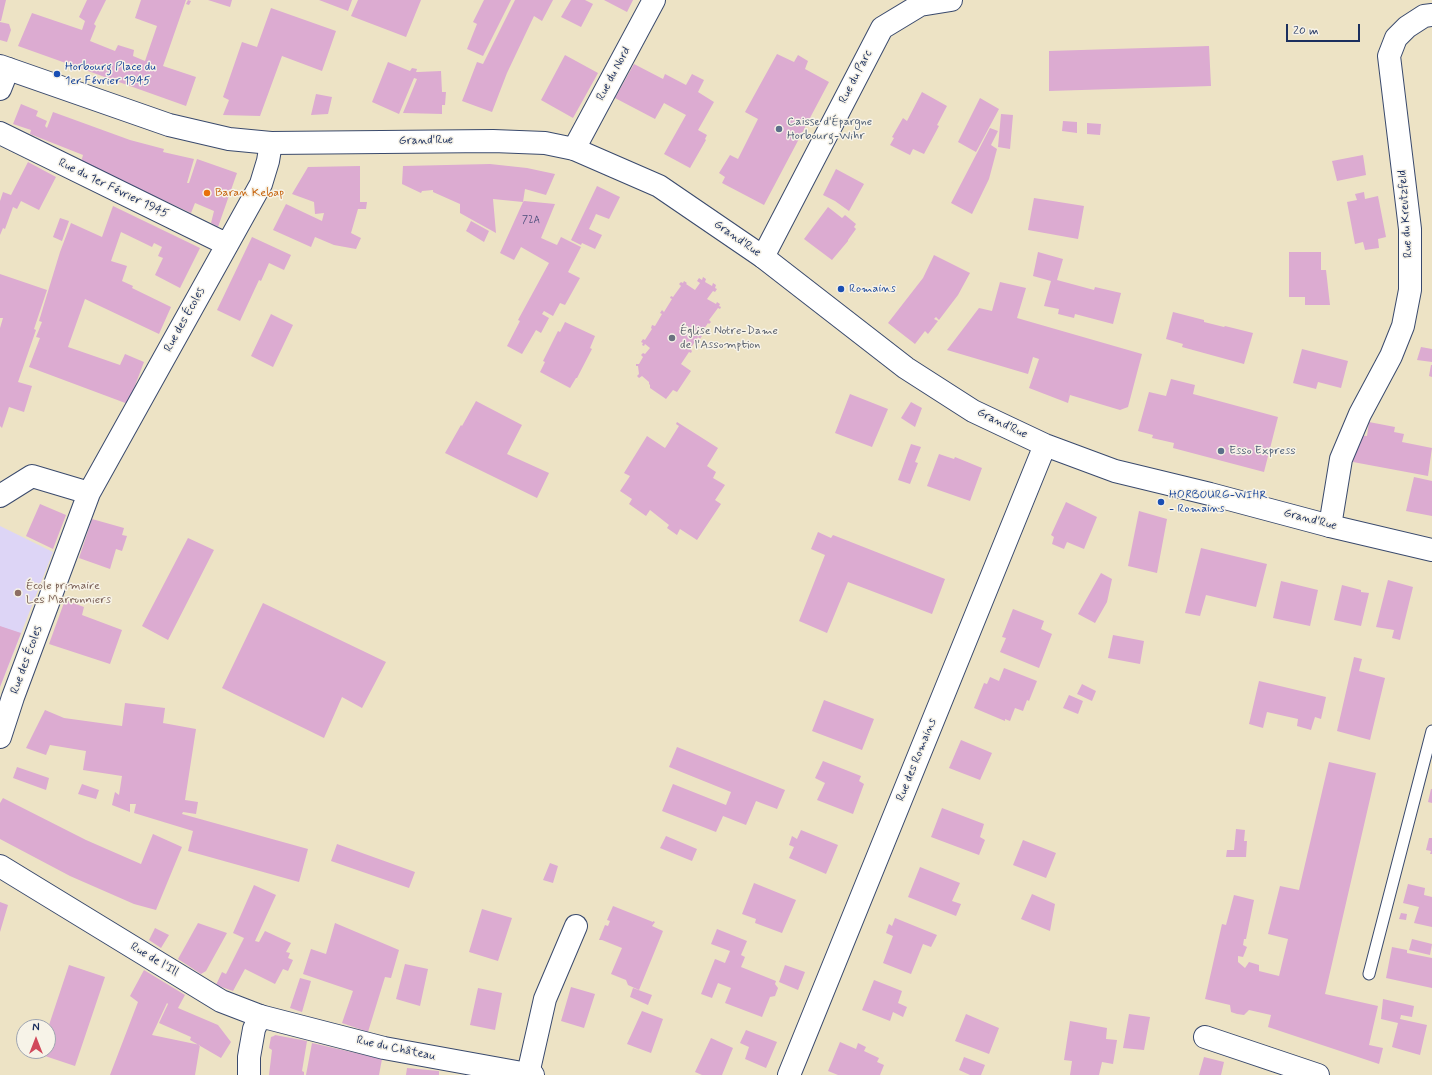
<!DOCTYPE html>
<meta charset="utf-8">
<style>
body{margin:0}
#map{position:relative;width:1432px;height:1075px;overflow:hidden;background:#ede3c5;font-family:Mynerve,sans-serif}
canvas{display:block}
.north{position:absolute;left:16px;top:1019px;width:40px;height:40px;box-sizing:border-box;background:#f7f3e8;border:1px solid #9fa5b1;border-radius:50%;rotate:0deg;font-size:11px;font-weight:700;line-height:16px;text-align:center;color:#1b2f5e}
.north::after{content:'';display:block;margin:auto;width:14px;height:18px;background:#d1495b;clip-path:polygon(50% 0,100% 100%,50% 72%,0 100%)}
.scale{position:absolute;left:1286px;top:24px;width:74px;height:18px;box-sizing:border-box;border:2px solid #1b2f5e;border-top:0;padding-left:5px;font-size:12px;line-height:14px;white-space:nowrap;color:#1b2f5e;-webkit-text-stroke:3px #f7f3e8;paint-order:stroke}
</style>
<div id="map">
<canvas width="1432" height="1075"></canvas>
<div class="north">N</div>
<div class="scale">20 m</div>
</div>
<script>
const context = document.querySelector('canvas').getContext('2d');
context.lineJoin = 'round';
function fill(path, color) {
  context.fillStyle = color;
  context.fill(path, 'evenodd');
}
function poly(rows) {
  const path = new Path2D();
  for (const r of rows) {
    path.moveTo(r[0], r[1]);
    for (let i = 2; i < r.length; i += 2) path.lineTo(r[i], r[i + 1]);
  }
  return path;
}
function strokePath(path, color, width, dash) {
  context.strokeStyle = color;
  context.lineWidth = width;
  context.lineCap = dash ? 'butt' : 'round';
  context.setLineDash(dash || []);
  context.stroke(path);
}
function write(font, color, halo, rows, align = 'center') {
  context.font = font + ' Mynerve,sans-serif';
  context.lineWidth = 3;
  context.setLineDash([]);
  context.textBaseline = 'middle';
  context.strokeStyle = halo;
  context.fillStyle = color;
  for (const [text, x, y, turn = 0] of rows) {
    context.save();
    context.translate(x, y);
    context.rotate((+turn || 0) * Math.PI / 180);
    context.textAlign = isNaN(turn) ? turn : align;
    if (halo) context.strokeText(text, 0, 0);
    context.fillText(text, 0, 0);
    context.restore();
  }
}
fill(poly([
 [0,526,53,552,0,687]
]), '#ddd5f6');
fill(poly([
 [0,0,6,0,1,21,0,21],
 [87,0,106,0,94,24,96,26,90,41,115,51,118,45,134,50,133,56,145,61,157,26,135,18,141,0,186,0,163,66,196,77,186,106,18,46,32,13,82,30,85,21,79,17],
 [188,0,191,1,189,5,186,4],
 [208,0,232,0,230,7],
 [319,0,352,0,348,11],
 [358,0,421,0,406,37,351,16],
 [484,0,511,0,483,56,467,49,477,24,473,22],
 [515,0,553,0,542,21,534,16,507,73,492,112,462,101,477,62,483,64],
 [571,0,585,0,593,4,581,27,561,17],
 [604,0,633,0,627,12],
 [271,8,336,31,322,71,282,56,260,116,223,115,229,100,223,97,242,42,257,47],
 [0,22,9,24,11,30,7,42,0,40],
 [1209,46,1211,86,1049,91,1049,51],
 [777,54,794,62,798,55,808,61,805,69,829,82,764,205,722,183,725,177,719,173,730,155,738,159,758,119,745,112],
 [565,55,598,73,573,118,541,100],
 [388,62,410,71,412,68,417,69,416,72,418,72,441,71,442,92,446,92,445,105,442,105,442,114,403,113,417,79,414,78,399,114,372,102],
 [634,64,663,79,665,74,686,85,692,74,704,80,698,92,714,102,698,130,707,135,705,139,706,140,690,168,664,154,686,115,664,103,655,119,615,98],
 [922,92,947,106,937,125,939,126,924,154,913,149,910,155,890,145,894,138,892,137,903,118,907,121],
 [316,94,332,97,328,114,311,115],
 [980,98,999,109,976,152,958,142],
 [21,104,38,111,36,116,47,121,45,126,47,128,53,112,130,140,164,149,163,152,194,159,187,183,189,183,197,159,237,173,218,227,211,223,214,211,195,203,191,213,81,162,83,155,30,134,31,130,13,124],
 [1001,114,1013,115,1010,149,998,147],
 [1063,121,1077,122,1077,133,1062,131],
 [1087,123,1101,124,1100,135,1087,134],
 [990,128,998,131,991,145,997,149,989,179,972,214,951,203],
 [1363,155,1366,175,1337,181,1332,161],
 [28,162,56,177,39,210,21,201,17,209,13,207,5,229,3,228,0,235,0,201,3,192,11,195],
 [490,164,527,168,555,174,546,195,525,189,523,202,524,201,555,204,541,238,557,245,561,237,581,247,568,272,580,278,565,305,560,303,553,316,544,311,542,314,549,318,541,333,536,330,522,354,507,346,520,321,518,320,549,263,521,247,514,260,500,253,523,202,493,199,496,233,460,213,460,204,433,192,433,190,422,191,421,193,402,184,403,166],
 [360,166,360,202,367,202,366,209,358,209,351,233,361,238,356,249,334,245,315,237,311,247,273,230,286,204,322,221,324,213,315,214,314,202,292,194,308,167],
 [836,169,864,184,849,211,835,201,823,195],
 [597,186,620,197,609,219,596,214,589,229,602,235,595,249,582,243,581,245,571,240],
 [1364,192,1365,199,1378,196,1386,237,1378,239,1379,248,1365,250,1363,242,1355,244,1347,202,1357,200,1355,194],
 [1034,198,1084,206,1078,239,1028,230],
 [113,206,200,248,180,288,155,275,163,258,158,256,162,247,154,243,152,247,121,232,111,261,127,266,122,281,133,286,132,288,171,307,159,334,85,299,68,347,120,365,125,354,144,362,128,404,29,367,40,338,36,337,42,322,39,321,60,252,71,223,102,237],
 [828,207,842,218,845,215,856,224,854,227,856,229,848,240,848,241,832,260,804,239],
 [60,218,69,221,62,241,53,237],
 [471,221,489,231,484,242,466,231],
 [252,237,291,255,284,270,269,263,261,281,259,280,240,321,217,310],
 [1038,252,1063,259,1057,280,1094,290,1095,287,1121,293,1113,324,1075,314,1074,318,1058,314,1059,309,1044,306,1051,281,1033,276],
 [1289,252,1321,252,1321,270,1326,270,1330,305,1305,305,1305,297,1289,297],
 [934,255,970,273,958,295,939,320,936,317,934,319,938,321,928,334,925,331,915,344,888,323,923,278],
 [0,274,47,290,34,329,36,330,18,382,32,386,24,412,9,407,2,428,0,426,0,328,3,318,0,318],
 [703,277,706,279,705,282,712,286,713,283,716,285,715,288,717,289,715,292,713,291,707,299,716,304,717,302,720,304,719,306,721,307,720,309,718,308,709,320,711,322,709,324,708,323,700,335,702,336,700,339,698,337,690,349,692,351,691,353,689,352,681,364,691,371,677,392,673,390,666,399,650,388,650,385,649,384,649,382,642,376,639,378,637,376,639,374,638,366,636,366,636,364,639,364,643,357,641,355,643,353,645,354,650,348,645,344,644,346,642,345,643,343,641,342,643,339,645,340,652,329,651,328,652,325,655,326,662,314,660,313,662,310,664,312,672,299,670,298,671,296,673,297,681,286,679,284,681,282,683,283,684,281,687,283,686,284,695,290,700,283,697,281,699,278,702,280],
 [1000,282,1026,288,1017,318,1142,354,1128,407,1120,410,1070,395,1068,403,1029,388,1039,359,1033,357,1028,374,947,350,979,308,992,311],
 [1173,312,1204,320,1204,322,1224,327,1225,326,1253,333,1244,364,1182,347,1183,344,1166,339],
 [271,314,293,325,273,367,251,356],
 [565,322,595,336,590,348,592,349,577,378,576,378,570,388,540,372,545,362,543,361,558,331,560,332],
 [1421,347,1432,349,1432,362,1417,360],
 [1302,349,1348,361,1341,388,1318,382,1316,389,1293,383],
 [1431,365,1432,365,1432,377,1429,376],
 [1171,379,1195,385,1193,394,1278,417,1264,472,1173,448,1174,443,1152,438,1153,435,1138,431,1149,392,1166,396],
 [850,394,888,409,872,447,835,433],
 [476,401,522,425,507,454,549,473,537,498,445,453,461,425,462,426],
 [911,402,922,408,915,427,901,418],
 [677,422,718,448,707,466,716,472,713,478,725,485,715,500,721,504,697,540,680,529,677,535,667,528,669,525,650,510,646,516,629,504,632,499,620,491,630,476,624,473,647,436,665,448,679,426,676,424],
 [1369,422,1395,427,1394,432,1404,434,1402,442,1432,448,1428,476,1353,462,1358,435,1367,436],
 [911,444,921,447,915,462,918,463,910,484,898,480],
 [939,454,954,459,955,457,982,468,970,501,927,486],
 [1414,477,1432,481,1432,516,1406,511],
 [1066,502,1097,517,1084,549,1067,542,1064,549,1052,544,1054,537,1051,535],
 [40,504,66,515,53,549,26,536],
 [1139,511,1167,519,1157,573,1128,566],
 [92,519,124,528,122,535,127,536,122,551,116,549,110,569,79,558],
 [818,532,831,538,833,535,945,579,932,614,848,582,827,633,799,621,825,555,811,549],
 [188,538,214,550,168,640,142,626],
 [1201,548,1267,564,1256,607,1206,595,1200,616,1185,613],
 [1101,573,1112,579,1107,602,1095,623,1078,614],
 [1388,580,1413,587,1400,640,1392,638,1394,630,1376,627],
 [1281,581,1318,590,1310,626,1273,618],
 [1342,585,1361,590,1361,592,1369,593,1361,626,1334,620],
 [65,600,84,607,82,615,122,630,110,664,49,644],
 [263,603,386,662,362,708,342,697,324,738,222,688],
 [1013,609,1044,621,1041,629,1052,634,1039,668,1000,652,1006,638,1002,637],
 [0,626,21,633,0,687],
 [1113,635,1144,641,1140,664,1108,658],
 [1354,657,1362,659,1359,671,1385,678,1370,740,1337,731],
 [1004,668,1037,681,1029,701,1027,700,1023,711,1015,708,1010,721,1005,719,1005,721,974,708,984,683,987,684,990,677,999,681],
 [1259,681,1326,697,1321,719,1315,717,1311,730,1297,726,1298,719,1267,712,1263,728,1249,724],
 [1082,684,1096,691,1092,701,1077,694],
 [1069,695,1083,701,1078,714,1063,708],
 [824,700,874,719,862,750,812,731],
 [125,703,165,708,163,723,196,729,185,800,198,802,196,814,183,812,182,814,308,849,299,882,188,851,193,831,134,813,136,804,130,804,130,812,112,805,115,792,119,795,122,776,83,770,86,751,50,745,46,755,26,748,45,710,64,718,122,726],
 [961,740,992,753,980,780,949,768],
 [677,747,785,790,777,809,756,801,746,825,723,816,716,832,662,811,673,784,726,805,731,792,669,767],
 [823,761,861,776,859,781,864,784,853,814,817,800,825,783,815,778],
 [1329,762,1376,773,1325,994,1378,1006,1369,1045,1383,1048,1379,1064,1268,1027,1271,1015,1249,1010,1244,1015,1237,1014,1231,1012,1230,1005,1205,999,1222,924,1226,925,1234,895,1254,900,1246,939,1244,939,1243,945,1247,947,1243,957,1238,956,1238,962,1245,968,1249,962,1259,965,1259,971,1279,976,1288,939,1268,934,1280,886,1299,890],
 [17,767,49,778,46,790,13,778],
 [82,784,99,790,96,799,78,794],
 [1431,789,1432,789,1432,803,1428,802],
 [3,798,86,840,141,864,153,834,182,847,156,910,134,904,70,876,0,839,0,803],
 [942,808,984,824,980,837,985,840,979,855,931,837],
 [1236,829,1245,830,1244,841,1247,841,1246,857,1226,857,1227,850,1234,850],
 [801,830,838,845,826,874,789,858,794,847,789,845,792,836,797,839],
 [666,836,697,849,692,861,660,848],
 [1429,838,1432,838,1432,854,1430,854,1431,851,1426,850],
 [1023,840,1056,853,1046,878,1013,865],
 [337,844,415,872,409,888,331,861],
 [550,863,558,866,553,883,543,880],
 [920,867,960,883,952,901,961,904,956,916,908,897],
 [754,883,796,900,782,933,755,923,756,919,742,914],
 [1408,884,1425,888,1424,895,1432,897,1432,927,1414,923,1419,907,1403,903],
 [254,885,276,895,255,941,259,942,265,931,291,943,286,952,290,953,288,958,293,960,288,971,283,969,275,984,245,969,233,991,216,985,222,972,226,974,244,938,233,933],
 [1032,894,1055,904,1050,931,1021,919],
 [0,902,8,905,0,932],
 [613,906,653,922,653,921,655,922,652,926,663,931,639,990,628,985,626,980,611,974,622,948,602,940,599,940,605,925,608,926,610,921,607,920],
 [482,909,512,918,498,961,469,952],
 [1401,913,1407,914,1406,920,1399,919],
 [895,918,937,935,931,947,923,944,911,974,883,963,893,936,886,933,889,924,892,926],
 [198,923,227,933,206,971,201,974,178,959],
 [335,923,399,950,391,978,385,977,368,1032,342,1023,353,991,303,974,311,949,326,954],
 [155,928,169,935,161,948,149,940],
 [717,929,747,941,741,955,745,957,741,967,776,981,775,984,778,988,775,996,770,997,762,1017,725,1003,731,988,718,983,712,998,701,994,715,959,725,963,730,951,711,944],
 [1412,939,1432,944,1430,955,1409,950],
 [1392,947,1407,950,1407,953,1432,958,1432,988,1386,978],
 [405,964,428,969,420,1006,396,999],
 [69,965,105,977,75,1066,39,1054,40,1051,48,1051,48,1028],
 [785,965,805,972,798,990,779,982],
 [144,970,185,995,178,1008,218,1025,231,1042,221,1058,202,1047,190,1040,191,1037,159,1023,168,1004,167,1003,152,1035,200,1045,195,1075,110,1075,138,1002,130,996],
 [300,978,311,981,302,1012,290,1008],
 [874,980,902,991,898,1003,907,1007,903,1017,893,1012,890,1021,862,1010],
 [571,987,595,994,584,1028,561,1021],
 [478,988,502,993,495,1030,470,1025],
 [633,988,652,995,648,1005,630,997],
 [1383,999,1414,1006,1412,1017,1401,1015,1400,1019,1427,1025,1420,1055,1392,1047,1398,1023,1381,1019],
 [642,1011,663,1019,651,1053,627,1044],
 [966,1014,999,1028,989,1054,955,1041],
 [1129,1014,1150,1017,1144,1050,1123,1048],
 [1070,1021,1107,1028,1106,1039,1117,1040,1113,1064,1102,1062,1099,1075,1070,1075,1072,1061,1064,1060],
 [746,1030,777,1042,766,1068,745,1059,749,1047,740,1043],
 [275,1035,307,1041,302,1071,304,1072,304,1075,269,1075,272,1050,269,1048,271,1037,274,1036],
 [711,1038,733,1048,722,1075,702,1075,695,1072],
 [840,1042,856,1049,858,1043,866,1047,864,1051,879,1058,877,1062,884,1065,880,1075,838,1075,828,1071],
 [312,1043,382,1059,379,1075,306,1075],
 [964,1057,985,1065,981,1075,970,1075,959,1070],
 [1204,1057,1224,1062,1221,1075,1199,1075],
 [407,1068,439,1071,439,1075,406,1075]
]), '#dcabd1');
const lane = poly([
 [1369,974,1432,731]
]);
const street = poly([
 [0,89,8,69],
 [0,133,226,244],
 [574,149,654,0],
 [763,257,882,28,920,5,951,0],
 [0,496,32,476,89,493,261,184,268,161,271,143],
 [1330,526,1341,459,1360,414,1391,356,1403,326,1410,290,1410,229,1389,56,1396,38,1407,27,1424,16,1432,15],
 [0,737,13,697,89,493],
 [0,866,221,1001,260,1016],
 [1205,1037,1318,1075],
 [528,1074,545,999,576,926]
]);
const secondary = poly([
 [0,66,169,125,229,139,271,143,493,141,545,143,574,149,659,186,763,257,906,368,973,411,1045,445,1115,471,1210,494,1330,526,1432,550],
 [249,1075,249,1057,254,1029,260,1016,384,1048,533,1075],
 [789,1075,1045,445]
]);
strokePath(lane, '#3a4a6d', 13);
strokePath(street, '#3a4a6d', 24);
strokePath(secondary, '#3a4a6d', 24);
strokePath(lane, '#fff', 11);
strokePath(street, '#fff', 22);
strokePath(secondary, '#fff', 22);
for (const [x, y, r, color] of [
 [57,74,4,"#1a4fb4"],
 [779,129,4,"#5c6f8a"],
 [207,193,4,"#e8710a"],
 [841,289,4,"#1a4fb4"],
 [672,338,4,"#6b7280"],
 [1221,451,4,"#5c6f8a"],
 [1161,502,4,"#1a4fb4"],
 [18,593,4,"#8d6e63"]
]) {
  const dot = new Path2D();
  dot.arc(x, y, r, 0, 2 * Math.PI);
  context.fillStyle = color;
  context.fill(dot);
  strokePath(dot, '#f7f3e8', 1.5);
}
write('10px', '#4b4e7b', null, [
 ["72A",531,221]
]);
write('12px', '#164399', '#f7f3e8', [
 ["Horbourg Place du",65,67],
 ["1er Février 1945",65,81],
 ["Romains",849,289],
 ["HORBOURG-WIHR",1169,495],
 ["- Romains",1169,509]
], 'left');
write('12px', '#1b2f5e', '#f7f3e8', [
 ["Rue du Nord",614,74,-62],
 ["Rue du Parc",856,77,-63],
 ["Grand'Rue",426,141,-1],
 ["Rue du 1er Février 1945",113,189,26],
 ["Rue du Kreutzfeld",1406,214,-94],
 ["Grand'Rue",737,239,35],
 ["Rue des Écoles",185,320,-61],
 ["Grand'Rue",1002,424,26],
 ["Grand'Rue",1310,520,15],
 ["Rue des Écoles",27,660,-70],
 ["Rue des Romains",917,760,-68],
 ["Rue de l'Ill",154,960,31],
 ["Rue du Château",396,1049,12]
]);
write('12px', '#4e5e75', '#f7f3e8', [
 ["Caisse d'Épargne",787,122],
 ["Horbourg-Wihr",787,136],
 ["Esso Express",1229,451]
], 'left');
write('12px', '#c56008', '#f7f3e8', [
 ["Baran Kebap",215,193]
], 'left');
write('12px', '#5b616d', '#f7f3e8', [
 ["Église Notre-Dame",680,331],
 ["de l'Assomption",680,345]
], 'left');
write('12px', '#785e54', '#f7f3e8', [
 ["École primaire",26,586],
 ["Les Marronniers",26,600]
], 'left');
</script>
